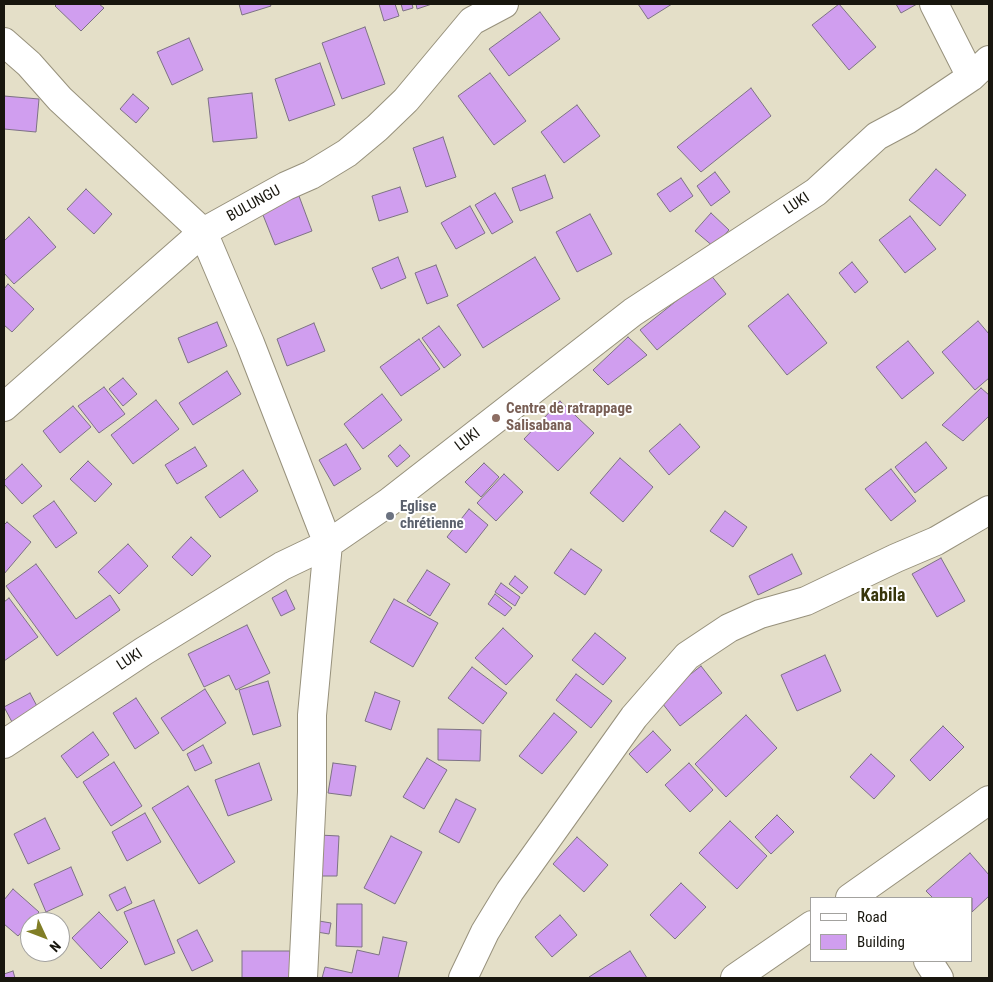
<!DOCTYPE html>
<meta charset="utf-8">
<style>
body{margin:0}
#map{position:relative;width:993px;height:982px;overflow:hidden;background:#e4dfc8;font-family:"Roboto Condensed",sans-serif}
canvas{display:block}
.frame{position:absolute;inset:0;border:5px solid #18160e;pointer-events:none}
.legend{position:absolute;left:810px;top:897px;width:162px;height:65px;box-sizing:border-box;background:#fff;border:1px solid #a3a29f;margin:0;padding:6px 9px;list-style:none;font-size:15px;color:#18160e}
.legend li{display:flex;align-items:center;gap:10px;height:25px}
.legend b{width:25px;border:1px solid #a3a29f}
.north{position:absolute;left:20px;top:912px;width:50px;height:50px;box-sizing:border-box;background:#fff;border:1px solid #a3a29f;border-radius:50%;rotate:133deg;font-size:14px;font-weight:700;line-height:20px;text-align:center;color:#18160e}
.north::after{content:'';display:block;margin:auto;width:18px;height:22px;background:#817e26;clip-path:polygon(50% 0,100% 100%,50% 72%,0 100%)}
</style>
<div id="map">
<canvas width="993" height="982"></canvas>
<div class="frame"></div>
<ul class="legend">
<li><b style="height:6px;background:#fff"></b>Road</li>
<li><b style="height:14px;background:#d09eef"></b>Building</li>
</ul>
<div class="north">N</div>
</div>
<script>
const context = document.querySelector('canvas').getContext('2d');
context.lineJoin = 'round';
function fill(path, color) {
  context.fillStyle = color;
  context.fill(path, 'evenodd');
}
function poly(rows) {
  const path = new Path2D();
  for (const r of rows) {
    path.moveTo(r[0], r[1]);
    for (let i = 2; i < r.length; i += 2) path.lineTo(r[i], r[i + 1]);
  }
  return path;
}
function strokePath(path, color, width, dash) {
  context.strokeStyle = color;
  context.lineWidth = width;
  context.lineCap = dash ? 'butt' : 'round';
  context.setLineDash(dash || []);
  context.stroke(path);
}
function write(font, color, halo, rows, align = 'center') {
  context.font = font + ' "Roboto Condensed",sans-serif';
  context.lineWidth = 4;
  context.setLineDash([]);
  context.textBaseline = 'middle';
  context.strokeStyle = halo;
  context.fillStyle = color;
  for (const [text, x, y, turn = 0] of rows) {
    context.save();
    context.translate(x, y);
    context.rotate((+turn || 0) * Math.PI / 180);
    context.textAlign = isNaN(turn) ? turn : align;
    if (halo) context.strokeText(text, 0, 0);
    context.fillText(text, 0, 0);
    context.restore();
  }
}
const building = poly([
 [57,4,99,4,104,8,81,31,55,6,57,4],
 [239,4,270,4,271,6,242,15,239,4],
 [379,4,395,4,399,16,384,21,379,4],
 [401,4,412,4,413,8,403,11,401,4],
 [416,4,432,4,417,9,416,4],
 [638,4,672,4,648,19,638,4],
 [839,4,876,47,849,70,812,25,839,4],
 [896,4,917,4,901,13,896,4],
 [540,12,560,39,509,76,489,49,540,12],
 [365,27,385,84,342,99,322,43,365,27],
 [189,38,203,70,172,85,157,52,189,38],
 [320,63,335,105,289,121,275,79,320,63],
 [490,73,526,121,494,145,458,96,490,73],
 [751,88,771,116,701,172,677,147,751,88],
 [252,93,257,138,213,142,208,98,252,93],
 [133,94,149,108,136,123,120,109,133,94],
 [4,96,39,99,36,132,4,129,4,96],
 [577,105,600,136,564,163,541,132,577,105],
 [443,137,456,177,426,187,413,148,443,137],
 [936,169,966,195,940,226,909,200,936,169],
 [715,172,730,192,711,206,697,186,715,172],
 [545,175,553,198,520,211,512,188,545,175],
 [681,178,693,196,670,212,657,194,681,178],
 [400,187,408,212,379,221,372,196,400,187],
 [86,189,112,214,94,234,67,209,86,189],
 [495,193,513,222,492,234,475,205,495,193],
 [299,196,312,231,275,245,261,210,299,196],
 [470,206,485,233,456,249,441,223,470,206],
 [711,213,729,230,714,247,695,231,711,213],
 [590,214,612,254,577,272,556,232,590,214],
 [910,216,936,249,905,273,879,240,910,216],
 [29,217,56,247,14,284,4,273,4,241,29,217],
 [398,257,406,278,381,289,372,268,398,257],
 [535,257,560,299,483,348,457,305,535,257],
 [852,262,868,282,855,293,839,273,852,262],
 [436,265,448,296,427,304,415,273,436,265],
 [710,274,726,294,657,350,640,330,710,274],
 [8,284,34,309,12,332,4,325,4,289,8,284],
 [788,294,827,343,787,375,748,326,788,294],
 [978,321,989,334,989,378,975,390,942,352,978,321],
 [217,322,227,346,188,363,178,338,217,322],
 [314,323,325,351,287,366,277,339,314,323],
 [439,326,461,355,444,368,422,338,439,326],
 [628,337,647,355,608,385,593,370,628,337],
 [419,339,440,369,401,396,380,367,419,339],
 [908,341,934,373,902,399,876,367,908,341],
 [227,371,241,394,193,425,179,403,227,371],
 [123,378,137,394,123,406,109,389,123,378],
 [104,387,125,414,99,433,78,406,104,387],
 [981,388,989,395,989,416,963,441,942,425,981,388],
 [382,394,402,420,363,449,344,424,382,394],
 [156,400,179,429,133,464,111,435,156,400],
 [560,401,594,433,558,471,524,439,560,401],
 [73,406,91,427,60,453,43,431,73,406],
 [680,424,700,447,669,475,649,451,680,424],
 [926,442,947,468,915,493,895,467,926,442],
 [346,444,361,469,334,486,319,460,346,444],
 [400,445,410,456,397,467,388,456,400,445],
 [195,447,207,466,177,484,165,465,195,447],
 [620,458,653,487,623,522,590,493,620,458],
 [88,461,112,484,95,502,70,479,88,461],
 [484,463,499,477,481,497,465,482,484,463],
 [22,464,42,486,22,504,4,484,4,481,22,464],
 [891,469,916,501,891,521,865,489,891,469],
 [243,470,258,491,220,518,205,497,243,470],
 [504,474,523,492,496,521,477,503,504,474],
 [54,501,77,533,56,548,33,516,54,501],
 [469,509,488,525,466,553,447,537,469,509],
 [725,511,747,527,733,547,710,531,725,511],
 [7,522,31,542,4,574,4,525,7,522],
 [191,537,211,556,192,576,172,557,191,537],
 [128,544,148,566,119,594,98,572,128,544],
 [571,549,602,570,585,595,554,573,571,549],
 [792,554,802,574,758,595,749,576,792,554],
 [941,558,965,601,937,617,912,574,941,558],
 [36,564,76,619,110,595,120,610,57,656,6,586,36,564],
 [427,570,450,584,430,616,407,601,427,570],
 [515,576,528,587,522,594,509,584,515,576],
 [501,583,520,597,515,606,495,592,501,583],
 [286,590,295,609,281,616,272,598,286,590],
 [495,594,512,608,505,616,488,604,495,594],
 [9,598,38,637,4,661,4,602,9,598],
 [394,599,438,623,413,667,370,642,394,599],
 [247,625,270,673,236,690,229,675,204,687,188,654,247,625],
 [503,628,533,656,506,685,475,658,503,628],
 [595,633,626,658,603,685,572,660,595,633],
 [825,655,841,691,797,711,781,675,825,655],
 [701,666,722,693,680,726,659,699,701,666],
 [472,667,507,693,483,724,448,698,472,667],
 [576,674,612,701,591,728,556,700,576,674],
 [268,681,281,726,253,735,239,690,268,681],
 [205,689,226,723,183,751,161,718,205,689],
 [375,692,400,701,391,730,365,721,375,692],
 [30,693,38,708,12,722,4,707,30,693],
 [136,698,159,733,135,749,113,713,136,698],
 [554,713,577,732,542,774,519,756,554,713],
 [746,715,777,748,726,797,695,764,746,715],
 [943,726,964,747,930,781,910,760,943,726],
 [438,729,481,730,480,761,438,760,438,729],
 [653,731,671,750,647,773,629,754,653,731],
 [93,732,109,755,77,778,61,756,93,732],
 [203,745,212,763,195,771,187,754,203,745],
 [871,754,895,776,874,799,850,777,871,754],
 [427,758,447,770,424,809,403,797,427,758],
 [114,762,142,806,111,826,83,782,114,762],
 [259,763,272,800,228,816,215,780,259,763],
 [333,763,356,766,351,796,328,793,333,763],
 [689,763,713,790,690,812,665,785,689,763],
 [188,786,235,862,199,884,152,808,188,786],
 [456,799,476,809,459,843,439,832,456,799],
 [145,813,161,842,127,861,112,832,145,813],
 [777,815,794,832,771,854,755,837,777,815],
 [45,818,60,849,28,864,14,834,45,818],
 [730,821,767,856,737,889,699,853,730,821],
 [319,835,339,836,337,876,318,876,319,835],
 [391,836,422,852,395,904,364,888,391,836],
 [577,837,608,865,584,892,553,864,577,837],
 [970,853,989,875,989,896,972,912,972,898,933,898,926,891,970,853],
 [71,867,83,895,46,912,34,884,71,867],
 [681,883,706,907,675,939,650,915,681,883],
 [125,887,132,903,117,911,109,895,125,887],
 [13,889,39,912,18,936,4,924,4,900,13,889],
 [154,900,175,953,145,965,124,912,154,900],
 [337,904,362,904,362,947,336,946,337,904],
 [99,912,128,942,101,969,72,938,99,912],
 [560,915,577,935,552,957,535,937,560,915],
 [319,921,331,923,329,934,317,932,319,921],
 [197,930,213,961,192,971,177,940,197,930],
 [383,937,407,942,398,978,322,978,325,967,352,973,357,950,379,955,383,937],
 [242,951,290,951,290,978,242,978,242,951],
 [630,951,647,978,589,978,589,977,630,951],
 [13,971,15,978,4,978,4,974,13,971]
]);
fill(building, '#d09eef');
strokePath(building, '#7d7284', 1);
const minor = poly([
 [934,4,971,77],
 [4,42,29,64,60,99,203,232,250,343,328,544,312,715,312,792,303,978],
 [4,407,203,232,286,186,311,175,347,153,377,128,406,100,472,21,504,4],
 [4,744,144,651,282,566,328,544,389,502,633,312,816,192,877,136,907,120,971,77,989,60],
 [850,898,989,800],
 [928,961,939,978],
 [463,978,485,932,510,891,634,717,687,656,729,628,760,614,806,601,896,558,936,541,989,510],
 [735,978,812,925]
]);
strokePath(minor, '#97917c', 30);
strokePath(minor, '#fff', 28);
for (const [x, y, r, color] of [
 [496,418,5,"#8d6e63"],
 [390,516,5,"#6b7280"]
]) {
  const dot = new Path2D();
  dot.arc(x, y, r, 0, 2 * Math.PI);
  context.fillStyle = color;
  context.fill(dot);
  strokePath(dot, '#fff', 2);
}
write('15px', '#18160e', '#fff', [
 ["BULUNGU",254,204,-29],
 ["LUKI",797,204,-33],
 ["LUKI",468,440,-37],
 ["LUKI",130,660,-33]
]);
write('bold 15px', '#785e54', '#fff', [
 ["Centre de ratrappage",506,409],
 ["Salisabana",506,426]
], 'left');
write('bold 15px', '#5b616d', '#fff', [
 ["Eglise",400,507],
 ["chrétienne",400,524]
], 'left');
write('bold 18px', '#37350b', '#fff', [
 ["Kabila",883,596]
]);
</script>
